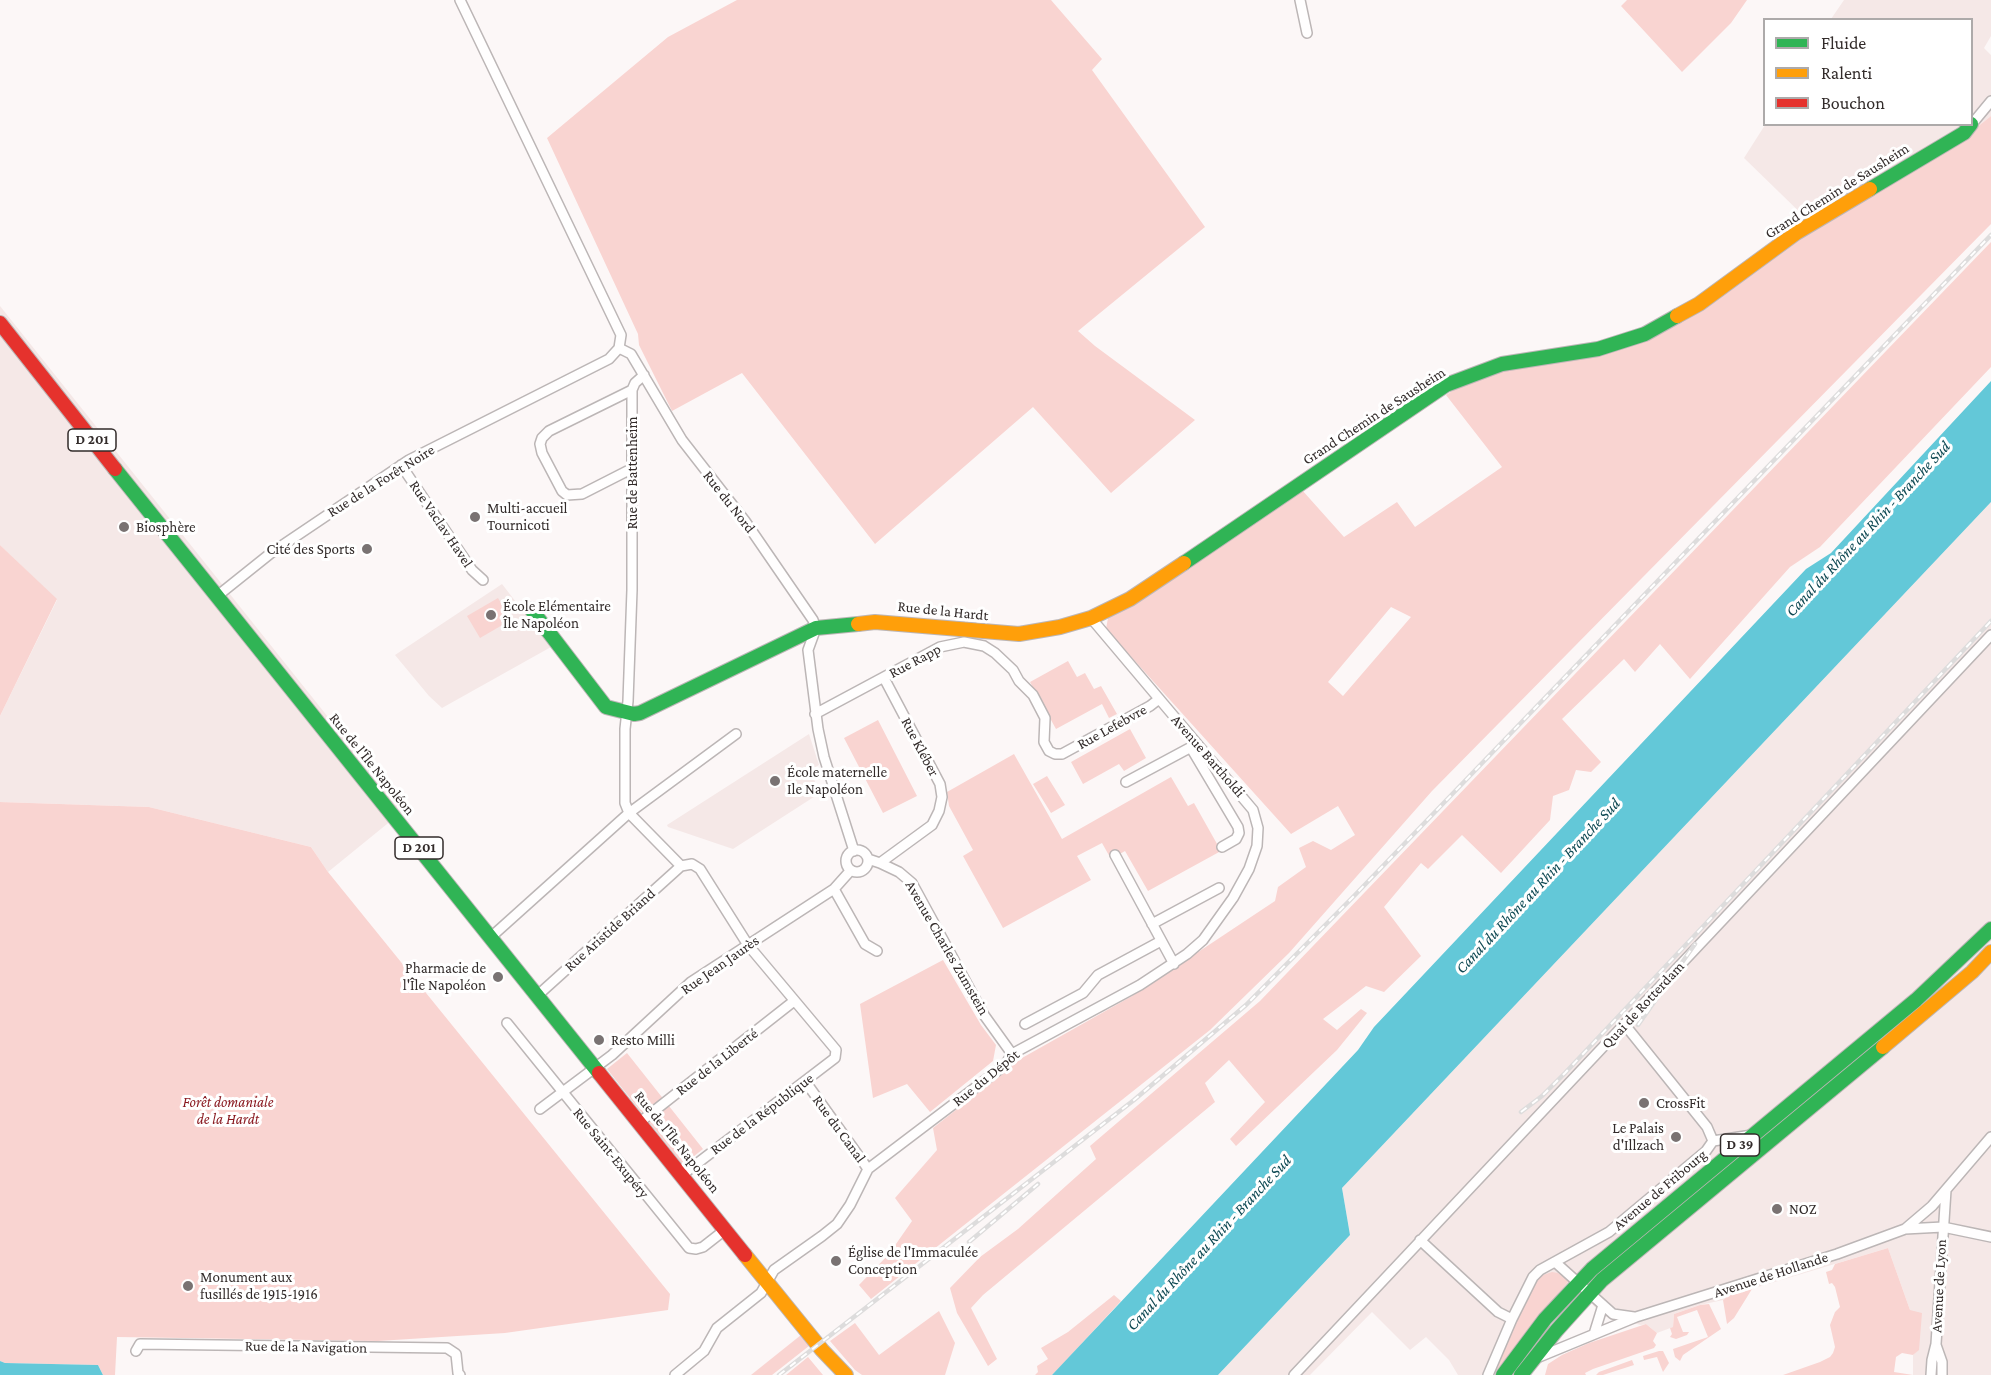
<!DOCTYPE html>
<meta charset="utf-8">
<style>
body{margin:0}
#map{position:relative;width:1991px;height:1375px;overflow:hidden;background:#fcf7f7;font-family:"Crimson Pro",serif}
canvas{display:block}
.legend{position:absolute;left:1763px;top:18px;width:210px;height:108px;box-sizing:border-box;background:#fff;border:2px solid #adaaaa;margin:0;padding:8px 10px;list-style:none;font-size:18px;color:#322b2a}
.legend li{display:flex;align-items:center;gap:12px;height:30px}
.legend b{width:30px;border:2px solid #adaaaa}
</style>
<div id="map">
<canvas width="1991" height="1375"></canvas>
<ul class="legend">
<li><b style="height:8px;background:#30b455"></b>Fluide</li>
<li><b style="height:8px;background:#ff9f0a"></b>Ralenti</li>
<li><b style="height:8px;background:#e5322d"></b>Bouchon</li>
</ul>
</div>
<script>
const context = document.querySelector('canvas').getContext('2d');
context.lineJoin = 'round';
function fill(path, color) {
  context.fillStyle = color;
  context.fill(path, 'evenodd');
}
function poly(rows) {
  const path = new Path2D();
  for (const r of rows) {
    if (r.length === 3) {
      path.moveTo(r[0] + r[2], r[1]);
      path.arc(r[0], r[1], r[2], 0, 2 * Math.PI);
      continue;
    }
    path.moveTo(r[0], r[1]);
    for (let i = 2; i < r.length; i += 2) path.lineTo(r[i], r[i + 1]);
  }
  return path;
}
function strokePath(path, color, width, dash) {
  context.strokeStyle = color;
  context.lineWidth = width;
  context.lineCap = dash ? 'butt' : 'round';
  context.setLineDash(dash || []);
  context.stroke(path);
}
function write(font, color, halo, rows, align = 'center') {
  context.font = font + ' "Crimson Pro",serif';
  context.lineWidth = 6;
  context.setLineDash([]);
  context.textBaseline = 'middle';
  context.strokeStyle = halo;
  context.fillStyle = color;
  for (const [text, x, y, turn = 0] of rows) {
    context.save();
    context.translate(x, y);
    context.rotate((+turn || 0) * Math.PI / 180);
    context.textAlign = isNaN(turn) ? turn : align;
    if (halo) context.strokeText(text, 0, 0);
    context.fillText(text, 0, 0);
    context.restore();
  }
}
fill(poly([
 [1844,0,1991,0,1991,36,1984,48,1991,55,1991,116,1966,136,1815,227,1744,158,1765,125,1972,124,1972,20,1831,19],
 [0,306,403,811,328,872,311,847,149,807,0,802,0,716,57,600,0,545],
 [1991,502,1991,1375,1913,1375,1913,1355,1918,1350,1910,1310,1888,1248,1728,1296,1723,1300,1700,1305,1674,1314,1673,1327,1657,1333,1646,1324,1641,1325,1603,1316,1581,1292,1558,1273,1491,1375,1458,1375,1449,1360,1426,1337,1410,1350,1372,1312,1310,1375,1218,1375,1350,1235,1342,1188],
 [502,584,551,647,442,708,429,696,395,655],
 [809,734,819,765,810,770,820,793,733,849,668,827,667,825]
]), '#f5e8e7');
fill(poly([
 [737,0,1051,0,1102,59,1092,70,1205,227,1078,331,1095,346,1195,420,1111,493,1033,407,875,544,742,373,672,411,639,345,638,334,547,138,668,37],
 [1627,0,1747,0,1731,23,1682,72,1621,6],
 [1991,116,1991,224,1432,791,1289,953,1210,1030,871,1299,859,1285,889,1254,912,1221,895,1198,937,1150,933,1128,1022,1058,1132,996,1275,901,1278,887,1306,867,1299,848,1313,841,1331,850,1355,835,1338,806,1291,834,1106,629,1108,618,1302,490,1344,537,1397,502,1415,527,1502,467,1446,395,1463,384,1511,369,1609,352,1966,136],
 [1391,607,1411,617,1343,696,1328,682],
 [1991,242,1991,367,1820,547,1790,567,1690,679,1660,644,1635,672,1624,659,1562,719,1601,762,1591,772,1576,770,1569,790,1553,796,1550,820,1501,873,1462,835,1428,869,1421,863,1384,907,1421,956,1384,992,1366,986,1323,1019,1337,1030,1361,1009,1367,1013,1337,1050,1236,1146,1230,1139,1265,1102,1229,1060,1205,1083,1215,1102,983,1295,971,1308,997,1359,988,1366,957,1313,950,1288,980,1257,1018,1229,1096,1159,1090,1146,1260,1001],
 [0,545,57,599,0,716],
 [498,598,511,620,480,638,467,616],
 [1068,661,1077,677,1085,673,1094,689,1101,686,1117,714,1109,718,1102,704,1056,729,1030,682],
 [878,720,917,796,883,813,844,738],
 [1130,729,1146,758,1124,771,1119,764,1083,784,1071,762],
 [1014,754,1062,839,1171,777,1188,806,1194,803,1221,851,1148,891,1125,851,1111,859,1102,843,1077,856,1091,880,1003,928,963,856,973,850,949,806,947,792],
 [1047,776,1065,805,1051,813,1033,784],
 [0,802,149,807,311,847,328,872,670,1294,668,1310,505,1333,378,1341,117,1337,115,1375,103,1375,98,1365,5,1363,0,1361],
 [943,960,981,1025,996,1045,993,1061,930,1112,907,1084,873,1098,860,1004],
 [627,1053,703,1149,683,1165,607,1069],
 [1888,1248,1910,1310,1922,1313,1919,1350,1913,1355,1902,1353,1896,1357,1894,1372,1913,1375,1783,1375,1820,1362,1830,1357,1833,1353,1835,1347,1830,1325,1835,1312,1840,1307,1835,1287,1832,1283,1829,1284,1826,1272,1832,1270,1835,1264],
 [1552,1272,1558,1273,1569,1281,1496,1371,1493,1371,1536,1281,1540,1276],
 [1752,1289,1734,1318,1727,1324,1723,1300,1728,1296],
 [1114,1295,1121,1301,1061,1366,1052,1375,1035,1375,1038,1372,1037,1366,1048,1359,1041,1348,1068,1332],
 [1709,1304,1721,1329,1683,1355,1680,1361,1675,1357,1673,1349,1708,1337,1697,1310,1677,1317,1683,1332,1689,1332,1687,1335,1676,1339,1670,1337,1672,1334,1670,1328,1673,1327,1674,1314,1700,1305],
 [939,1311,955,1343,945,1375,862,1375,855,1370,830,1341,855,1323,879,1355],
 [1646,1324,1657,1333,1653,1341,1656,1345,1654,1348,1593,1369,1585,1373,1586,1375,1545,1375,1548,1364,1562,1355,1589,1343],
 [801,1335,809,1346,772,1375,751,1375],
 [1659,1351,1663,1351,1669,1363,1663,1372,1657,1357,1644,1360,1643,1356],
 [808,1357,823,1375,786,1375],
 [1632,1360,1634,1365,1603,1375,1596,1375,1599,1372]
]), '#f9d4d1');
fill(poly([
 [1991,381,1991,502,1342,1188,1350,1235,1218,1375,1052,1375,1358,1050,1374,1027,1806,569,1831,553],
 [0,1361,5,1363,98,1365,103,1375,0,1375]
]), '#63c8d8');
const street = poly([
 [1300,0,1307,33],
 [1972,124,1991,101],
 [619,348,631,354,682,440,745,521,813,620,816,628,808,650,818,729,824,757,854,851],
 [632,390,549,431,542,438,540,444,542,453,562,491,567,495,582,494,633,468],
 [401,465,472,570,483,580],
 [216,597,271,553,409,460,609,359,619,348,621,335,460,0],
 [815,714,940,647,964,642,984,646,995,653,1013,670,1019,681,1033,695,1045,718,1044,742,1049,751,1055,754,1062,754,1150,706,1159,699],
 [1191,748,1238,827,1239,833,1236,839,1222,847],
 [1126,782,1195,745],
 [857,861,11],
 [1115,855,1174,964],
 [868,859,880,863,899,872,912,883,984,1015,1012,1054],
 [880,863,932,825,939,811,942,797,940,784,884,678],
 [834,889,865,944,877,951],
 [1152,924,1219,888],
 [491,937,629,813,625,803,625,729,628,701,632,590,632,390,635,383,644,375],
 [538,995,681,866],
 [507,1023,689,1248,696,1249,703,1247,726,1229],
 [1025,1024,1083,993,1098,975,1161,941],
 [1625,1025,1707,1127,1713,1141],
 [805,1081,868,1169],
 [540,1109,612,1055,691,982,834,889,851,870],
 [640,1122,794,1001],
 [1713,1141,1752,1135],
 [682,1175,835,1058,836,1050,748,945,700,869,692,864,681,866,629,813,736,734],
 [1905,1229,1932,1206,1991,1137],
 [1420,1240,1498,1312,1512,1319],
 [1555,1262,1613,1314,1634,1317],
 [1594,1334,1603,1305],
 [1936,1345,1942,1362,1942,1375],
 [136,1351,140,1344,447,1348,456,1354,458,1373,460,1375],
 [1539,1357,1636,1317,1837,1254,1905,1229,1943,1227,1991,1237],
 [675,1375,704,1351,717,1328,761,1293,774,1270,822,1236,837,1224,850,1205,868,1169,1005,1065,1012,1054,1140,985,1187,954,1203,940,1233,898,1249,869,1257,846,1258,828,1253,810,1091,618],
 [1294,1375,1991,635],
 [1488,1375,1512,1319,1533,1277,1540,1270,1609,1232,1706,1151,1713,1141],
 [1931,1375,1932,1360,1936,1344,1946,1190]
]);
const fast = poly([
 [1870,189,1964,133,1971,124],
 [115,469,599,1073],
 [1184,563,1446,385,1502,364,1598,349,1645,334,1677,316],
 [531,609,606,707,634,714,640,713,816,628,858,624],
 [1503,1375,1545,1319,1592,1269,1916,1000,1991,929],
 [1521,1375,1556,1331,1602,1280,1883,1047]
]);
const slow = poly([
 [1677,316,1699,304,1796,233,1870,189],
 [858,624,875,622,1019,634,1060,627,1091,618,1130,599,1184,563],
 [1883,1047,1972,972,1991,952],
 [745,1255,822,1350,846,1375]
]);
const jam = poly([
 [0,323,115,469],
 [599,1073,745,1255]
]);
strokePath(street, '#bcb6b6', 12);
strokePath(fast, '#bcb6b6', 16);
strokePath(slow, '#bcb6b6', 16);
strokePath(jam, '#bcb6b6', 16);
strokePath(street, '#fffefe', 9);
strokePath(fast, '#30b455', 14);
strokePath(slow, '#ff9f0a', 14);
strokePath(jam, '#e5322d', 14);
const rail = poly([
 [1638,1025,1695,944],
 [1521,1112,1542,1096,1565,1073,1991,621],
 [969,1242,1038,1184],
 [779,1375,1134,1100,1246,1005,1354,896,1991,235]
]);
strokePath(rail, '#dddcdc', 4.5);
strokePath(rail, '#fff', 2, [7]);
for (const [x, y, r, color] of [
 [475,517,6,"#797272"],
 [124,527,6,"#797272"],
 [367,549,6,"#797272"],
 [491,615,6,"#797272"],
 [775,781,6,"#797272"],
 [498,977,6,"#797272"],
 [599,1040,6,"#797272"],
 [1644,1103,6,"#797272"],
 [1676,1137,6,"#797272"],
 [1777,1209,6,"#797272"],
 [836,1261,6,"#797272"],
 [188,1286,6,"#797272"]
]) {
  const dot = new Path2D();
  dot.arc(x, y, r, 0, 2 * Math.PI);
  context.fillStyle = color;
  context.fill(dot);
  strokePath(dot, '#fff', 2);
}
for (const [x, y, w] of [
 [92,440,48],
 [419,848,48],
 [1740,1145,39]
]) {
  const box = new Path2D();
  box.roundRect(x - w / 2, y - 11, w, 22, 4.5);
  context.fillStyle = '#fff';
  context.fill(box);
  strokePath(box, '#322b2a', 1.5);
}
write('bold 14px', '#322b2a', null, [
 ["D 201",92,440],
 ["D 201",419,848],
 ["D 39",1740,1145]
]);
write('15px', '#322b2a', '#fff', [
 ["Grand Chemin de Sausheim",1837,191,-32],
 ["Grand Chemin de Sausheim",1374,416,-33],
 ["Rue de Battenheim",632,473,-90],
 ["Rue de la Forêt Noire",381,481,-32],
 ["Rue du Nord",729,502,52],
 ["Rue Vaclav Havel",441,524,56],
 ["Rue de la Hardt",943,611,6],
 ["Rue Rapp",915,661,-28],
 ["Rue Lefebvre",1112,727,-29],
 ["Rue Kléber",920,747,62],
 ["Avenue Bartholdi",1208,756,49],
 ["Rue de l'Île Napoléon",372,764,51],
 ["Rue Aristide Briand",610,930,-42],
 ["Avenue Charles Zumstein",947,948,60],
 ["Rue Jean Jaurès",720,965,-35],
 ["Quai de Rotterdam",1643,1005,-47],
 ["Rue de la Liberté",717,1062,-38],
 ["Rue du Dépôt",986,1078,-39],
 ["Rue de la République",762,1114,-37],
 ["Rue du Canal",839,1129,54],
 ["Rue de l'Île Napoléon",677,1142,51],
 ["Rue Saint-Exupéry",611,1153,51],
 ["Avenue de Fribourg",1660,1190,-40],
 ["Avenue de Hollande",1771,1275,-18],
 ["Avenue de Lyon",1939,1286,-87],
 ["Rue de la Navigation",306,1347,1]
]);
write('15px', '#322b2a', '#fff', [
 ["Multi-accueil",487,508],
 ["Tournicoti",487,525],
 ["Biosphère",136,527],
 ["Cité des Sports",355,549,"right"],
 ["École Elémentaire",503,606],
 ["Île Napoléon",503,623],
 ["École maternelle",787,772],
 ["Ile Napoléon",787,789],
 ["Pharmacie de",486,968,"right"],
 ["l'Île Napoléon",486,985,"right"],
 ["Resto Milli",611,1040],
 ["CrossFit",1656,1103],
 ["Le Palais",1664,1128,"right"],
 ["d'Illzach",1664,1145,"right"],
 ["NOZ",1789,1209],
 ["Église de l'Immaculée",848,1252],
 ["Conception",848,1269],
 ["Monument aux",200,1277],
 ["fusillés de 1915-1916",200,1294]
], 'left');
write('italic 15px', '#88161d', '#fff', [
 ["Forêt domaniale",228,1102],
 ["de la Hardt",228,1119]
]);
write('italic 16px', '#0d4852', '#fff', [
 ["Canal du Rhône au Rhin - Branche Sud",1868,529,-47],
 ["Canal du Rhône au Rhin - Branche Sud",1538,886,-47],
 ["Canal du Rhône au Rhin - Branche Sud",1209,1243,-47]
]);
</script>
